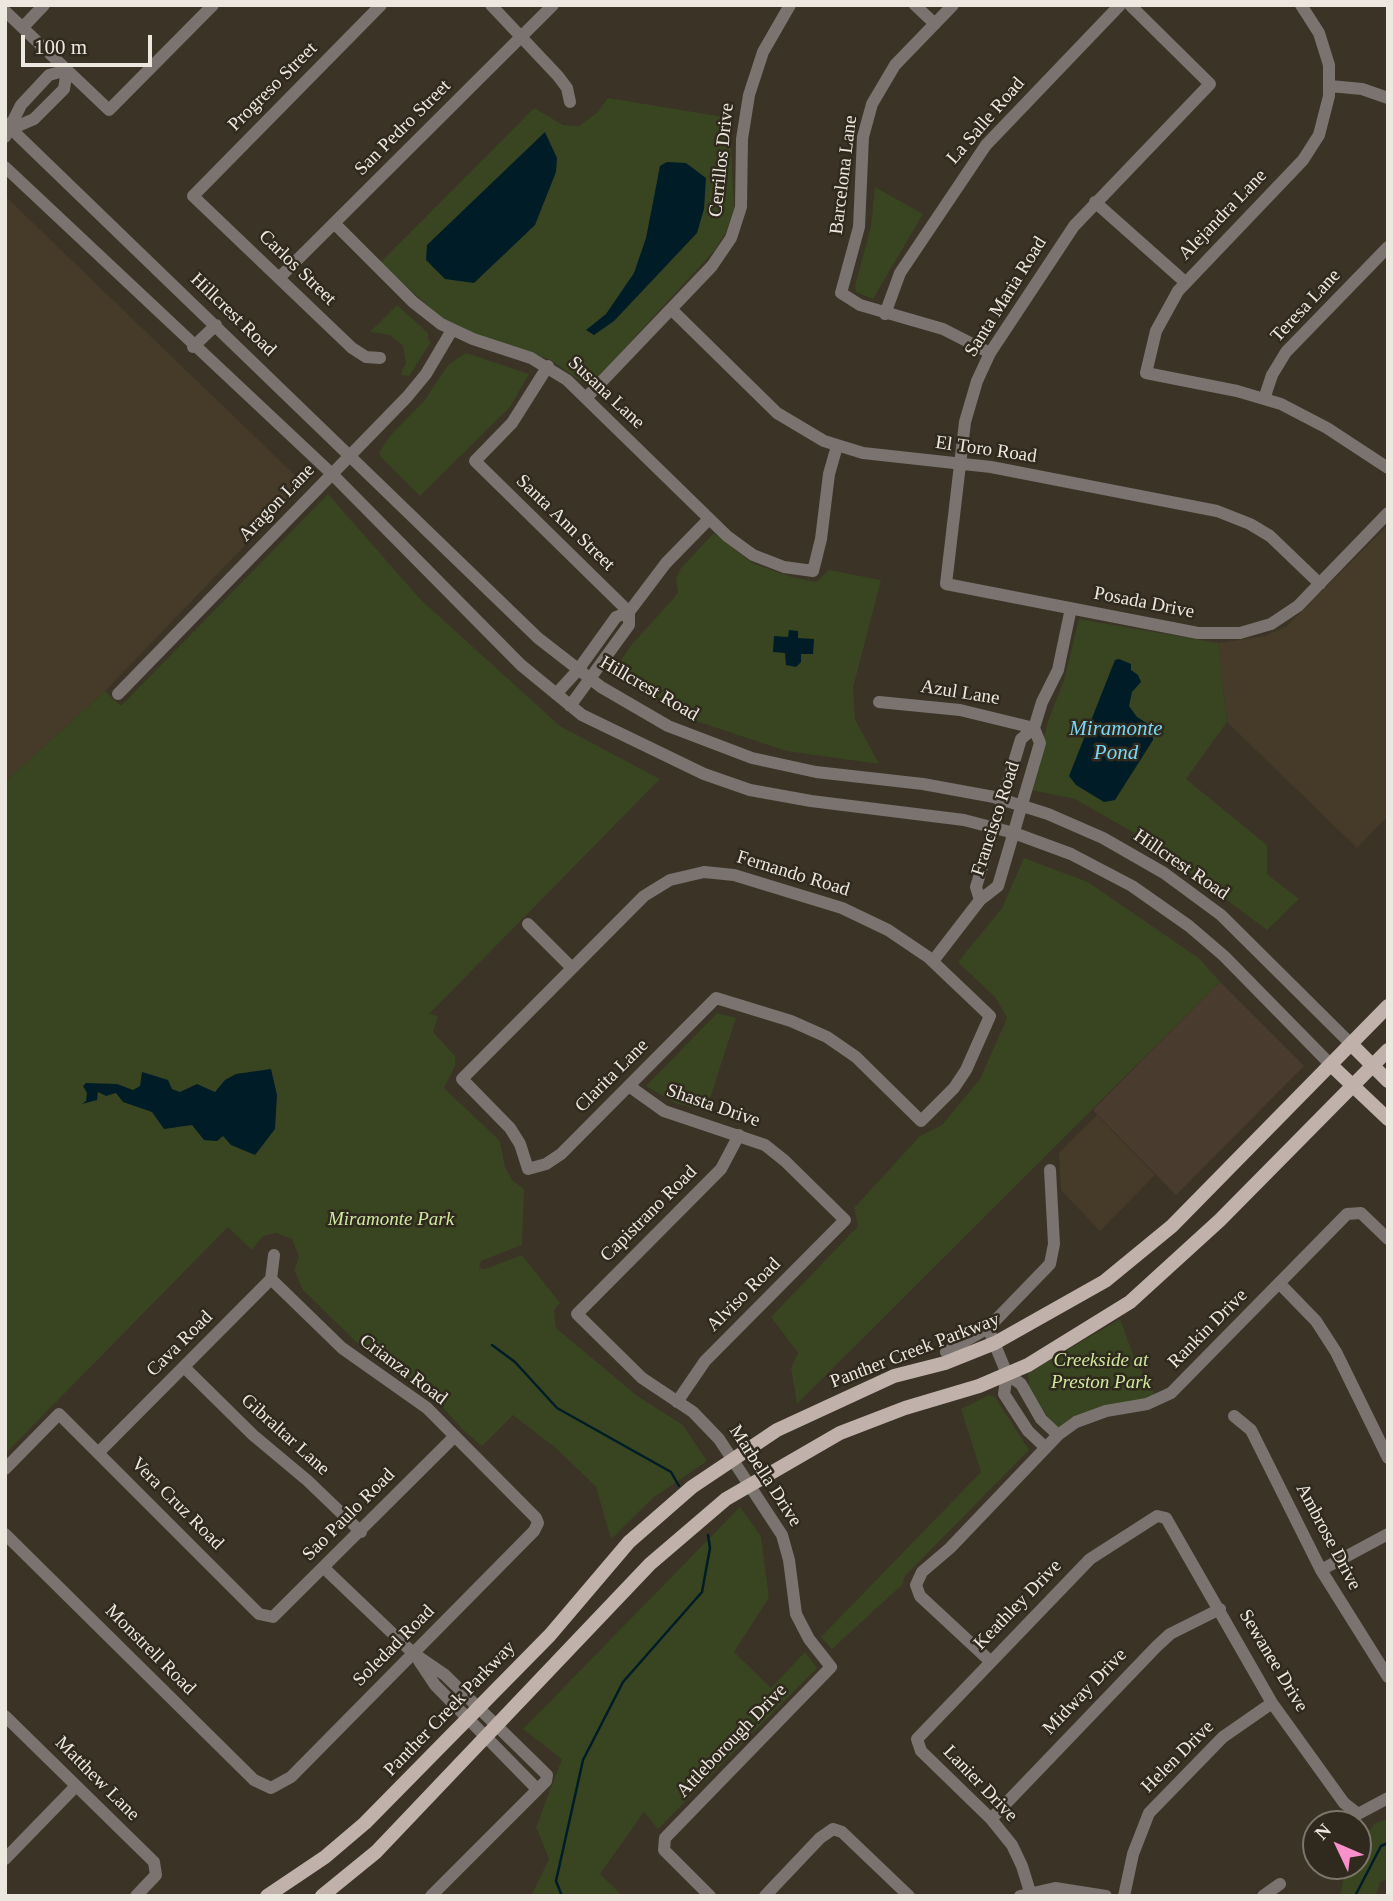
<!DOCTYPE html>
<style>
body{margin:0}
#map{position:relative;width:1393px;height:1901px;overflow:hidden;background:#3a3326;font-family:"Times New Roman",serif}
canvas{display:block}
.frame{position:absolute;inset:0;border:7px solid #ece8e0;pointer-events:none}
.north{position:absolute;left:1302px;top:1810px;width:70px;height:70px;box-sizing:border-box;background:#30291d;border:2px solid #7b756b;border-radius:50%;rotate:314deg;font-size:19px;font-weight:700;line-height:28px;text-align:center;color:#ece8e0}
.north::after{content:'';display:block;margin:auto;width:24px;height:32px;background:#f890cc;clip-path:polygon(50% 0,100% 100%,50% 72%,0 100%)}
.scale{position:absolute;left:21px;top:35px;width:131px;height:32px;box-sizing:border-box;border:4px solid #ece8e0;border-top:0;padding-left:9px;font-size:21px;line-height:24px;white-space:nowrap;color:#ece8e0;-webkit-text-stroke:5px #30291d;paint-order:stroke}
</style>
<div id="map">
<canvas width="1393" height="1901"></canvas>
<div class="frame"></div>
<div class="north">N</div>
<div class="scale">100 m</div>
</div>
<script>
const context = document.querySelector('canvas').getContext('2d');
context.lineJoin = 'round';
function fill(path, color) {
  context.fillStyle = color;
  context.fill(path, 'evenodd');
}
function poly(rows) {
  const path = new Path2D();
  for (const r of rows) {
    path.moveTo(r[0], r[1]);
    for (let i = 2; i < r.length; i += 2) path.lineTo(r[i], r[i + 1]);
  }
  return path;
}
function strokePath(path, color, width, dash) {
  context.strokeStyle = color;
  context.lineWidth = width;
  context.lineCap = dash ? 'butt' : 'round';
  context.setLineDash(dash || []);
  context.stroke(path);
}
function write(font, color, halo, rows, align = 'center') {
  context.font = font + ' "Times New Roman",serif';
  context.lineWidth = 5;
  context.setLineDash([]);
  context.textBaseline = 'middle';
  context.strokeStyle = halo;
  context.fillStyle = color;
  for (const [text, x, y, turn = 0] of rows) {
    context.save();
    context.translate(x, y);
    context.rotate((+turn || 0) * Math.PI / 180);
    context.textAlign = isNaN(turn) ? turn : align;
    if (halo) context.strokeText(text, 0, 0);
    context.fillText(text, 0, 0);
    context.restore();
  }
}
fill(poly([
 [1220,982,1304,1066,1176,1195,1093,1110]
]), '#493c2e');
fill(poly([
 [5,196,304,484,105,691,5,782],
 [1388,525,1388,816,1357,848,1227,722,1218,643,1265,636,1287,626],
 [1097,1115,1155,1175,1100,1231,1061,1190,1059,1153]
]), '#463b29');
fill(poly([
 [608,98,730,118,734,208,726,232,715,250,589,387,551,360,465,330,443,319,380,263,534,108,563,125,579,126,598,112],
 [875,187,923,214,873,299,856,292,855,286,871,226],
 [397,305,428,333,428,339,431,342,409,376,400,375,406,363,403,346,390,335,370,332],
 [466,353,529,374,510,407,420,496,380,456,380,451,390,436,424,401,448,365],
 [328,494,420,599,560,726,660,779,429,1014,438,1016,433,1032,455,1056,455,1066,444,1088,500,1141,505,1167,512,1180,524,1189,522,1245,481,1261,479,1268,485,1269,522,1255,560,1303,554,1310,556,1328,636,1395,683,1425,707,1461,653,1498,611,1539,596,1487,557,1449,513,1415,482,1446,462,1429,430,1393,355,1341,303,1290,294,1270,299,1257,292,1239,276,1233,263,1236,252,1250,228,1227,5,1454,5,782,105,691,121,706],
 [714,533,752,563,792,577,816,582,829,570,881,580,853,688,855,719,879,764,786,751,681,716,636,689,635,676,624,668,621,660,631,645,674,598,678,592,676,579,681,568],
 [1079,619,1218,643,1227,722,1186,779,1267,845,1267,874,1299,899,1267,930,1143,838,1075,799,1031,790,1048,721,1064,680],
 [1024,858,1088,882,1200,959,1220,982,797,1404,791,1368,798,1353,771,1317,858,1226,854,1208,920,1136,942,1125,980,1079,1007,1018,995,997,958,962,1002,908],
 [717,1013,736,1018,706,1111,675,1103,646,1086],
 [1120,1319,1134,1357,1156,1396,1060,1430,1055,1428,1029,1388,1028,1373],
 [989,1395,995,1397,1029,1450,905,1576,903,1584,832,1649,821,1637,981,1472,961,1409],
 [740,1507,761,1536,769,1598,734,1652,771,1688,805,1652,817,1668,658,1829,644,1812,600,1874,623,1896,531,1896,549,1859,536,1827,562,1759,523,1729],
 [1388,1819,1388,1879,1380,1882,1376,1896,1340,1896,1346,1866,1358,1866,1358,1845,1375,1823]
]), '#384520');
fill(poly([
 [545,132,557,158,556,172,535,225,474,283,445,279,426,260,427,245],
 [667,162,686,163,706,178,704,209,697,233,614,321,594,335,586,330,606,314,634,273,646,238,660,166],
 [789,630,798,631,798,638,814,639,813,654,801,654,801,662,796,667,786,665,785,653,773,652,774,636,788,637],
 [1119,659,1131,664,1131,670,1138,675,1141,682,1132,692,1129,706,1137,717,1153,727,1153,740,1115,800,1104,802,1076,785,1069,776,1115,660],
 [271,1069,277,1095,275,1129,255,1155,231,1145,223,1136,217,1141,204,1140,192,1125,164,1129,152,1112,123,1102,116,1093,106,1096,98,1092,97,1100,82,1104,86,1101,87,1093,83,1086,86,1083,117,1084,133,1090,140,1086,142,1072,168,1080,172,1089,180,1092,197,1084,215,1092,225,1080,236,1074]
]), '#001d27');
strokePath(poly([
 [492,1345,515,1362,557,1408,671,1472,679,1486],
 [562,1896,556,1881,583,1760,623,1682,702,1592,710,1548,708,1535],
 [1355,1896,1381,1846,1388,1843]
]), '#001d27', 2.5);
strokePath(poly([
 [491,5,558,76,567,88,570,102],
 [915,5,935,24],
 [953,5,895,65,872,104,863,137,859,227,841,293,860,305,943,329,990,353],
 [1130,5,1210,84,1074,226,990,353,977,381,965,422,946,584,1198,633,1240,633,1271,624,1298,606,1388,513],
 [1301,5,1319,33,1329,65,1329,96,1319,135,1303,160,1178,291,1156,331,1146,373,1237,391,1281,404,1327,428,1388,468],
 [5,11,109,110,213,5],
 [23,27,44,5],
 [1330,86,1362,89,1388,98],
 [5,123,538,638,601,687,668,726,752,758,816,772,923,784,994,797,1048,814,1103,838,1164,873,1221,915,1351,1044],
 [11,129,34,119,64,89,67,70],
 [5,137,21,105,49,75,67,70],
 [5,167,332,474,521,665,582,715,704,774,750,790,811,801,964,820,1014,833,1071,854,1132,886,1189,926,1224,956,1331,1065],
 [1095,202,1185,282],
 [334,223,413,302,441,324,473,339,531,358,567,380,727,536,753,555,784,567,813,571,821,539,829,474,837,446],
 [279,278,553,5],
 [671,309,777,413,824,441,863,453,991,467,1217,511,1250,524,1270,536,1320,584],
 [885,314,900,273,986,145,1120,5],
 [193,347,216,325],
 [380,358,366,357,352,348,193,196,381,5],
 [548,366,512,423,475,461,629,612],
 [586,398,712,266,731,238,741,207,742,139,749,95,763,52,790,5],
 [1264,399,1272,375,1286,352,1388,247],
 [118,694,407,397,426,374,452,330],
 [556,694,578,670,616,617,629,612,666,563,709,519],
 [879,702,960,710,1034,728],
 [570,706,629,625,629,612],
 [704,872,734,875,842,908,888,930,928,957,990,1016,966,1070,954,1088,921,1121,856,1057,827,1037,791,1021,716,998,561,1154,546,1164,528,1169,520,1144,510,1128,462,1079,644,896,670,880,704,872],
 [980,900,976,887,1021,739,1034,728,1042,702,1058,670,1071,608],
 [528,924,572,968],
 [933,961,980,900,998,886,1040,743,1034,728],
 [629,1086,664,1111,765,1145,785,1161,845,1220,705,1361,677,1402],
 [1280,1284,1316,1321,1336,1352,1388,1458],
 [988,1328,1007,1374,1004,1394,1028,1431,1046,1448],
 [946,1352,988,1328,1050,1264,1054,1244,1050,1170],
 [184,1367,253,1435,308,1481,361,1532],
 [1007,1374,1021,1384,1041,1419,1058,1435],
 [1234,1416,1251,1430,1321,1570,1388,1677],
 [98,1453,271,1279,274,1255],
 [5,1469,59,1414,259,1614,273,1617,455,1436],
 [5,1534,254,1780,271,1788,291,1777,534,1531,538,1523,536,1518,427,1408,342,1348,271,1279],
 [324,1568,413,1653,445,1675,547,1775,546,1781,431,1896],
 [1321,1570,1388,1534],
 [419,1661,435,1685,537,1789],
 [990,1661,920,1596,916,1585,922,1572,950,1548,1058,1435,1076,1422,1106,1411,1147,1404,1171,1393,1347,1214,1361,1213,1388,1239],
 [5,1716,154,1862,156,1875,136,1896],
 [991,1819,1156,1647,1170,1634,1220,1609],
 [5,1859,76,1786],
 [1030,1892,1022,1866,1012,1845,991,1819,921,1751,917,1739,1090,1559,1157,1516,1166,1518,1272,1703,1344,1803,1358,1814,1388,1798],
 [710,1896,664,1850,665,1838,831,1667,809,1639,796,1614,789,1560,782,1535,719,1439,693,1412,642,1378,577,1314,721,1169,739,1135],
 [765,1896,820,1838,833,1829,842,1832,909,1896],
 [1020,1896,1055,1888,1106,1896],
 [1124,1896,1133,1854,1149,1813,1223,1737,1272,1703],
 [1263,1896,1280,1884]
]), '#7a736f', 12);
strokePath(poly([
 [1351,1044,1388,1081],
 [1331,1065,1388,1119],
 [267,1896,325,1857,365,1823,550,1635,629,1542,692,1487,777,1430,894,1376,945,1363,995,1343,1105,1281,1172,1226,1388,1006],
 [322,1896,376,1852,650,1564,726,1499,840,1433,905,1408,979,1386,1028,1365,1130,1302,1220,1220,1388,1050]
]), '#c0b1aa', 14);
write('19px', '#ece8e0', '#30291d', [
 ["Progreso Street",273,87,-45],
 ["La Salle Road",986,121,-49],
 ["San Pedro Street",403,128,-45],
 ["Cerrillos Drive",722,160,-84],
 ["Barcelona Lane",844,175,-83],
 ["Alejandra Lane",1223,215,-46],
 ["Carlos Street",297,268,44],
 ["Santa Maria Road",1006,297,-58],
 ["Teresa Lane",1306,306,-47],
 ["Hillcrest Road",233,315,44],
 ["Susana Lane",606,393,43],
 ["El Toro Road",986,450,8],
 ["Aragon Lane",277,503,-46],
 ["Santa Ann Street",565,523,44],
 ["Posada Drive",1144,603,11],
 ["Hillcrest Road",649,689,30],
 ["Azul Lane",960,693,9],
 ["Francisco Road",996,819,-72],
 ["Hillcrest Road",1181,865,34],
 ["Fernando Road",793,874,17],
 ["Clarita Lane",612,1076,-45],
 ["Shasta Drive",713,1106,19],
 ["Capistrano Road",649,1214,-45],
 ["Alviso Road",744,1295,-45],
 ["Rankin Drive",1208,1329,-45],
 ["Cava Road",180,1344,-45],
 ["Panther Creek Parkway",915,1351,-21],
 ["Crianza Road",403,1370,37],
 ["Gibraltar Lane",285,1435,42],
 ["Marbella Drive",765,1476,57],
 ["Vera Cruz Road",177,1504,45],
 ["Sao Paulo Road",349,1515,-45],
 ["Ambrose Drive",1328,1537,62],
 ["Keathley Drive",1018,1605,-46],
 ["Soledad Road",394,1646,-45],
 ["Monstrell Road",150,1650,45],
 ["Sewanee Drive",1273,1661,59],
 ["Midway Drive",1085,1692,-46],
 ["Panther Creek Parkway",450,1709,-46],
 ["Attleborough Drive",732,1741,-46],
 ["Helen Drive",1178,1757,-45],
 ["Matthew Lane",97,1779,45],
 ["Lanier Drive",980,1784,46]
]);
write('italic 19px', '#cfe9a0', '#30291d', [
 ["Miramonte Park",391,1220],
 ["Creekside at",1101,1361],
 ["Preston Park",1101,1383]
]);
write('italic 21px', '#78d6f6', '#30291d', [
 ["Miramonte",1116,729],
 ["Pond",1116,753]
]);
</script>
